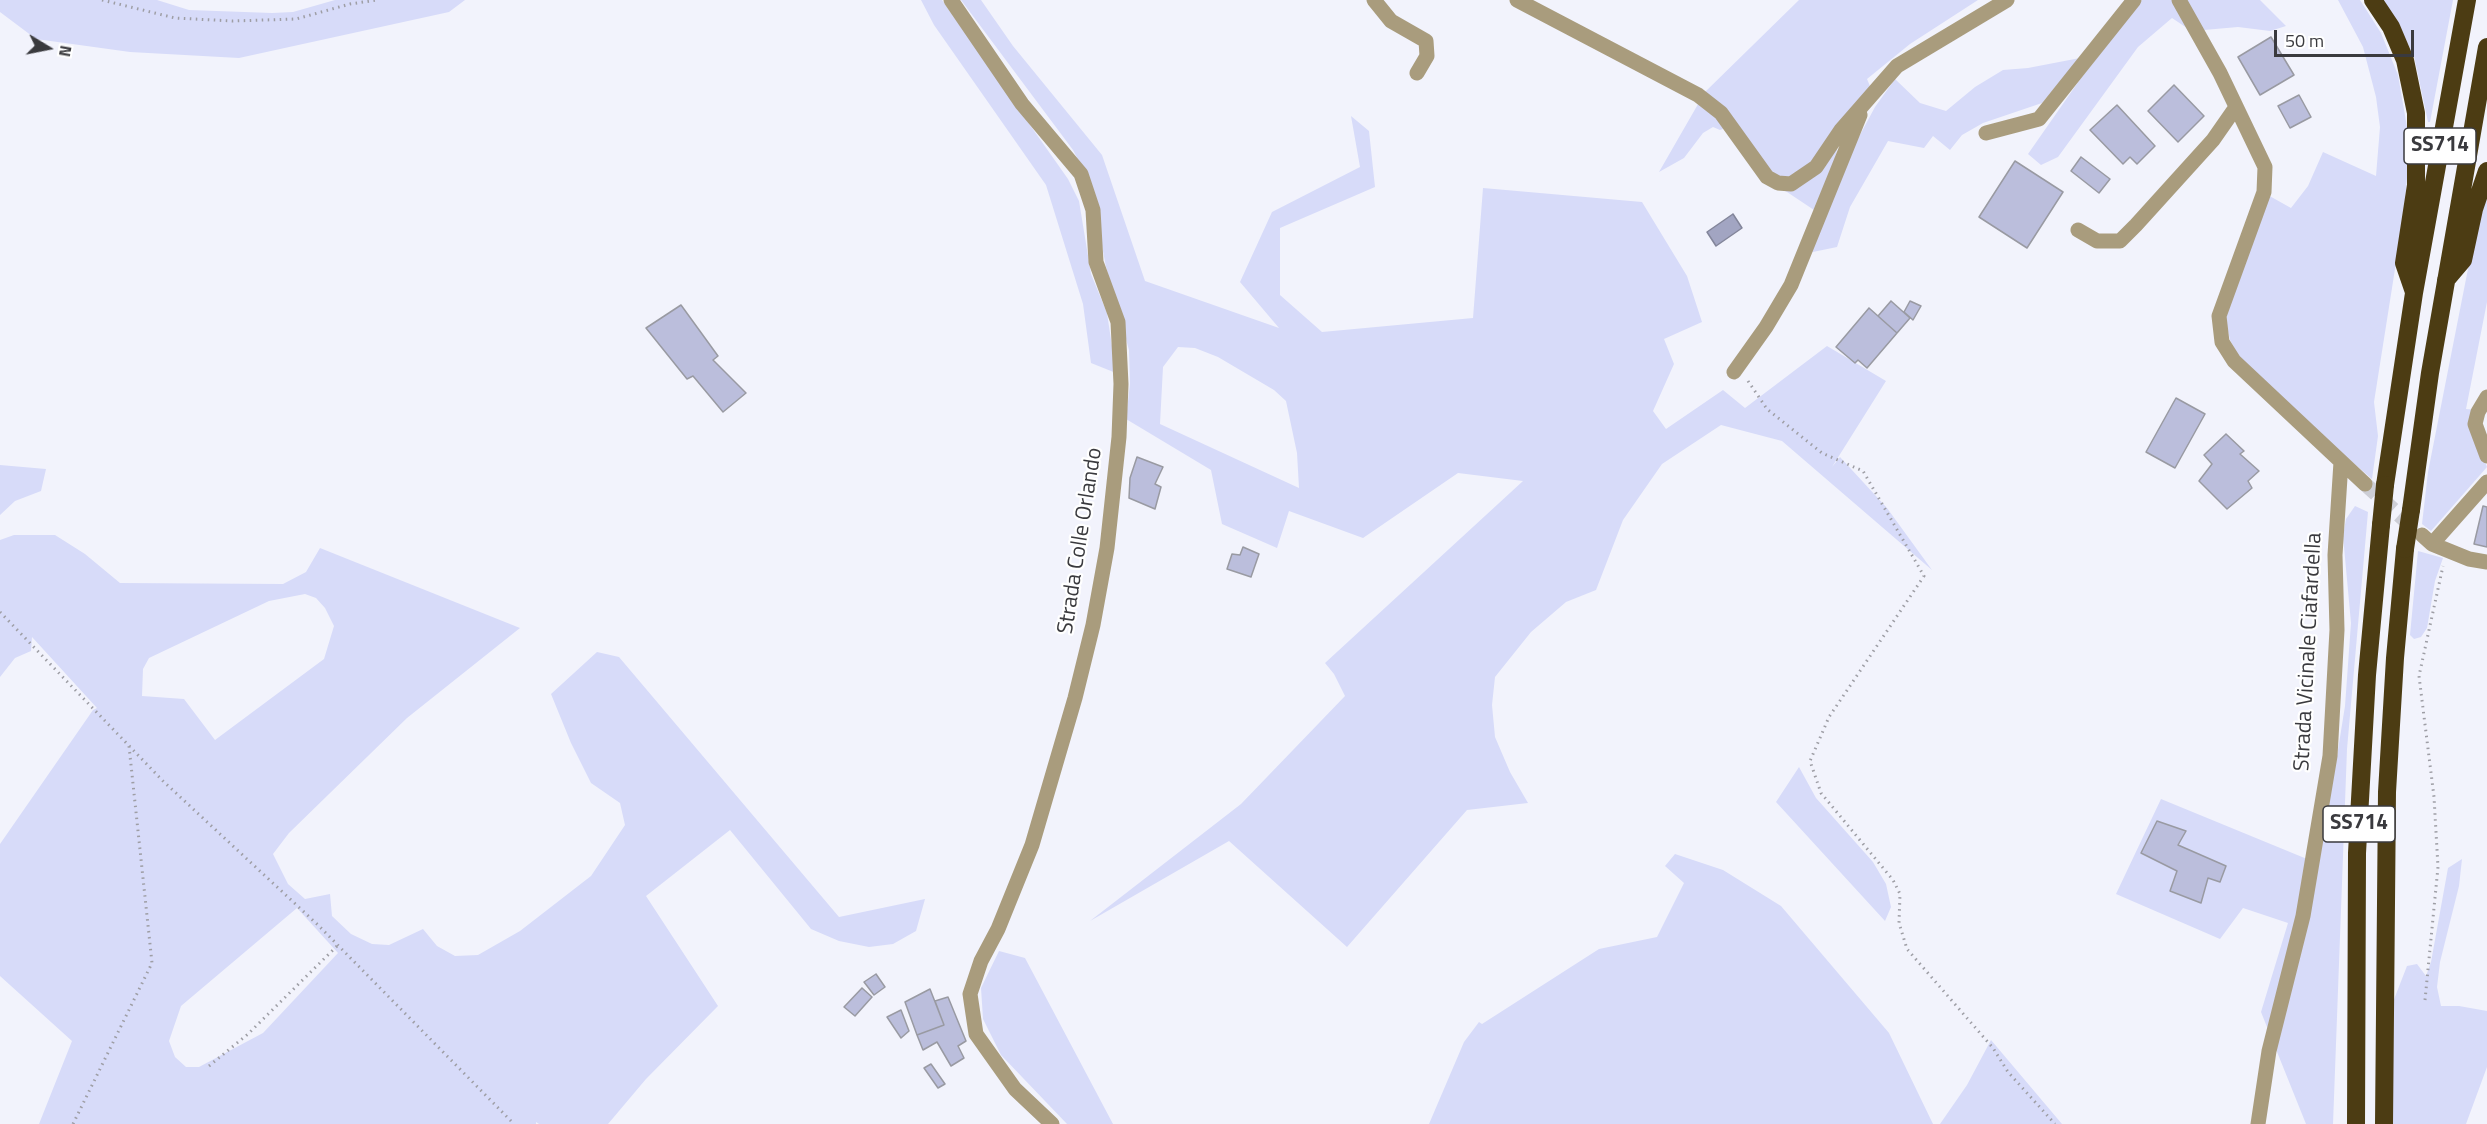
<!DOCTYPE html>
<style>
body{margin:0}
#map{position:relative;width:2487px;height:1124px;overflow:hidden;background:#f2f3fc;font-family:"Titillium Web",sans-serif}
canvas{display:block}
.north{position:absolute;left:18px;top:18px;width:60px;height:60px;-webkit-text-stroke:4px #fff;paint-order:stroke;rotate:100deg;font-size:16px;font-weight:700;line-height:24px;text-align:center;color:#3a3a3e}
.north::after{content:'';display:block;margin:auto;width:21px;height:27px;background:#3a3a3e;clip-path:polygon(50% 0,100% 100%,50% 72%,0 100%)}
.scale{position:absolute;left:2274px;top:30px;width:140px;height:27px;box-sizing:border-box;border:3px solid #3a3a3e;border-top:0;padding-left:8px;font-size:18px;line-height:21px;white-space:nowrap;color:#3a3a3e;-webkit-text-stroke:4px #fff;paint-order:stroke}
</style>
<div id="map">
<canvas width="2487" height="1124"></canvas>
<div class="north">N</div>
<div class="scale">50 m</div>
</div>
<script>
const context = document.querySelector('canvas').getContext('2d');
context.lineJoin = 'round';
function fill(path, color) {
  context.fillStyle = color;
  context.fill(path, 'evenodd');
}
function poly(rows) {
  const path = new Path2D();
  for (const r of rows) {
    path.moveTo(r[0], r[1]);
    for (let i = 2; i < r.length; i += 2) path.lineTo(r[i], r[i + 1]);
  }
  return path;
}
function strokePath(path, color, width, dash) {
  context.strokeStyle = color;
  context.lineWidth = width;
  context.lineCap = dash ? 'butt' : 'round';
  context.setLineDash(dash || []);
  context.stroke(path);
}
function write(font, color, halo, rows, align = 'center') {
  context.font = font + ' "Titillium Web",sans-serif';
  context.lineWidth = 4.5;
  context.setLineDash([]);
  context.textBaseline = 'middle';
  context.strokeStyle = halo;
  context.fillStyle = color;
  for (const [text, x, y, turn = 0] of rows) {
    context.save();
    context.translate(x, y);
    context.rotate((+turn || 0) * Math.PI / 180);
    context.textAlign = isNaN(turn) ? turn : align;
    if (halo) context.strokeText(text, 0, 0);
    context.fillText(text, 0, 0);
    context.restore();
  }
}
fill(poly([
 [0,0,157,0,189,10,272,13,293,12,335,0,465,0,449,12,239,58,130,52,36,39,0,12],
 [921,0,942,0,1068,179,1079,201,1091,274,1107,313,1116,373,1091,363,1083,304,1046,185,934,25],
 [961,0,981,0,1013,46,1102,155,1145,281,1279,328,1240,282,1272,212,1360,167,1351,116,1369,131,1375,187,1280,228,1280,295,1322,332,1473,318,1483,188,1642,202,1687,276,1702,322,1664,339,1674,364,1653,411,1666,429,1723,390,1745,408,1827,346,1886,381,1832,467,1840,457,1887,508,1932,570,1782,441,1721,425,1662,464,1623,520,1596,590,1566,602,1531,632,1495,677,1492,705,1495,737,1510,772,1528,803,1467,810,1347,947,1229,841,1090,921,1241,804,1345,696,1334,674,1325,663,1523,481,1458,473,1363,538,1289,511,1277,548,1222,524,1211,470,1126,419,1130,384,1129,350,1106,267,1090,182,1073,150],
 [1178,347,1195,348,1218,357,1274,390,1286,401,1297,453,1299,488,1160,424,1163,367],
 [1799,0,1978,0,1910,44,1867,79,1872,91,1837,129,1837,150,1833,167,1854,146,1875,107,1895,79,1920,103,1946,111,1975,87,2003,70,2028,68,2080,58,2042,103,1983,123,1962,135,1950,150,1933,136,1924,148,1888,141,1850,207,1837,247,1808,253,1823,216,1787,192,1764,182,1737,124,1720,130,1713,127,1703,133,1684,158,1659,172,1705,92],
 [2142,0,2260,0,2286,26,2270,31,2238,27,2204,30,2187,28,2172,18,2138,47,2058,157,2041,165,2028,154,2081,78],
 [2338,0,2360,0,2381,33,2398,75,2407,127,2407,178,2404,212,2374,402,2378,436,2372,479,2247,372,2230,340,2225,318,2266,194,2291,208,2308,186,2323,152,2376,176,2380,127,2376,97,2363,47],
 [2384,0,2453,0,2430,122,2428,122,2414,56],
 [2487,191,2487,302,2466,409,2477,410,2476,439,2487,467,2431,531,2422,524,2428,472,2479,213],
 [0,465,46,469,41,491,15,501,0,515],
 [2355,506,2368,512,2347,749,2333,1124,2306,1124,2261,1012,2288,923,2243,908,2220,939,2116,894,2161,799,2307,859,2337,756,2345,706,2351,623,2343,536,2346,519],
 [14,535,55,535,85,554,120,583,283,584,306,572,320,548,520,628,407,718,289,833,273,854,288,884,305,899,330,894,332,916,351,934,372,944,389,945,423,929,437,946,455,956,478,955,520,931,591,876,625,825,620,803,591,783,571,743,551,694,597,652,619,657,839,917,925,899,916,931,893,944,869,947,839,941,811,929,730,830,646,896,718,1006,646,1079,608,1124,539,1124,536,1122,536,1124,39,1124,72,1041,0,976,0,844,93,710,97,708,32,637,31,651,15,658,0,677,0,540],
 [305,594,316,598,325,608,334,626,324,659,215,740,184,699,142,696,143,669,149,658,269,601],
 [297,908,338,953,263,1033,199,1067,186,1067,175,1057,169,1041,181,1006],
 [2418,551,2443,558,2435,581,2427,628,2421,637,2414,639,2410,635],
 [1799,767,1816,798,1873,862,1886,884,1891,907,1885,921,1776,802],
 [1675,854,1723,870,1781,906,1889,1033,1933,1124,1429,1124,1464,1042,1479,1022,1482,1024,1599,949,1657,937,1684,883,1665,866],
 [2462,859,2459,886,2440,962,2437,987,2441,1006,2459,1006,2487,1011,2487,1067,2466,1124,2393,1124,2393,1002,2407,966,2417,964,2426,976,2431,962,2448,868],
 [999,951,1025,958,1113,1124,1067,1124,1001,1055,983,1019,981,988],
 [1991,1040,2062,1124,1940,1124,1967,1085]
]), '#d7dbf9');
const water = poly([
 [1733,214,1742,228,1716,246,1707,232,1733,214]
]);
fill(water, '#a2a5c2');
strokePath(water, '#83859a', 1.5);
const building = poly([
 [2271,37,2294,75,2260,95,2238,57,2271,37],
 [2174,85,2204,116,2178,142,2148,111,2174,85],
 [2299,95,2311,117,2290,128,2278,106,2299,95],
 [2117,105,2155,146,2137,164,2130,157,2123,164,2090,130,2117,105],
 [2081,157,2110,179,2099,193,2071,171,2081,157],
 [2015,161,2063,192,2027,248,1979,217,2015,161],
 [1891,301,1910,318,1897,333,1878,316,1891,301],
 [1910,301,1921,306,1913,320,1904,312,1910,301],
 [681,305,718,356,713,360,746,393,723,412,693,376,687,379,646,328,681,305],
 [1869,308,1897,333,1867,368,1858,360,1855,363,1836,347,1869,308],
 [2176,398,2205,414,2175,468,2146,452,2176,398],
 [2226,434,2244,451,2240,454,2259,471,2248,481,2252,488,2227,509,2199,481,2212,464,2204,455,2226,434],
 [1137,457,1163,467,1155,484,1161,487,1155,509,1129,498,1130,478,1137,457],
 [2483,506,2487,507,2487,547,2474,544,2483,506],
 [1243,547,1259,554,1251,577,1227,569,1232,554,1240,555,1243,547],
 [2157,821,2186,831,2178,845,2226,866,2220,882,2208,878,2201,903,2170,891,2177,871,2141,853,2157,821],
 [876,974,885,987,874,995,864,982,876,974],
 [862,988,872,997,855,1016,844,1007,862,988],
 [930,989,944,1025,917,1035,905,1002,930,989],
 [948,997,966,1041,958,1046,964,1058,951,1066,937,1042,923,1050,917,1035,944,1025,935,1001,948,997],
 [901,1010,909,1031,901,1038,887,1017,901,1010],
 [931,1064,945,1084,938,1088,924,1068,931,1064]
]);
fill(building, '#bbbedc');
strokePath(building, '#999aa2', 1.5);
strokePath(poly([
 [2365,484,2416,530]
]), '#cdced6', 15, [15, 8]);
strokePath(poly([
 [102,0,175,18,233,21,296,19,350,4,377,0],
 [1748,381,1767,409,1822,453,1863,471,1924,576,1829,717,1810,761,1821,793,1893,880,1900,894,1899,923,1907,949,1993,1048,2008,1072,2055,1124],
 [0,612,163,781,318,925,514,1124],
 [2425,1000,2438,867,2434,797,2419,676,2443,566],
 [209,1066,248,1034,338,945],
 [73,1124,152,963,129,746]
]), '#9e9ea5', 3, [1.5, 4.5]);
strokePath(poly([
 [951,0,1022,104,1081,174,1093,210,1096,262,1118,322,1121,384,1119,437,1107,548,1093,625,1075,698,1032,845,998,929,981,961,970,994,976,1034,1015,1089,1052,1124],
 [1374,0,1391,21,1426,41,1427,56,1417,73],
 [1517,0,1698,95,1721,113,1767,177,1778,183,1791,184,1816,167,1841,130,1897,66,2007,0],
 [2179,0,2220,73,2265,167,2264,192,2219,316,2222,342,2234,361,2365,484],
 [1986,133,2039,119,2134,0],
 [2078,230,2097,241,2120,241,2136,225,2213,140,2236,107],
 [1734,372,1766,327,1791,285,1860,115],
 [2487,397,2478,412,2475,424,2487,456],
 [2422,535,2432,544,2469,559,2487,562],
 [2432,544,2487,482],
 [2258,1124,2269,1051,2303,916,2330,756,2337,630,2335,555,2341,462]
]), '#a99c7d', 15);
strokePath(poly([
 [2373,0,2391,27,2405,60,2416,113,2416,185,2404,263,2414,292],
 [2446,280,2463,260,2474,209,2487,171],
 [2385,485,2414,293,2467,0],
 [2411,510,2430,373,2487,47],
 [2356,1124,2357,853,2367,675,2381,525],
 [2384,1124,2387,792,2395,658,2405,549]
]), '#4c3c13', 18);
strokePath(poly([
 [2381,525,2385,485],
 [2405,549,2411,510]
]), '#4c3c13', 18);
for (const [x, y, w] of [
 [2440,146,72],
 [2359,824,72]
]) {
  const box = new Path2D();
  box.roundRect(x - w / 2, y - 18, w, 36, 4.5);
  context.fillStyle = '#fff';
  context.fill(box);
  strokePath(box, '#3a3a3e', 1.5);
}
write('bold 21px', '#3a3a3e', null, [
 ["SS714",2440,146],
 ["SS714",2359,824]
]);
write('22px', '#3a3a3e', '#fff', [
 ["Strada Colle Orlando",1081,541,-81],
 ["Strada Vicinale Ciafardella",2309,652,-87]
]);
</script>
